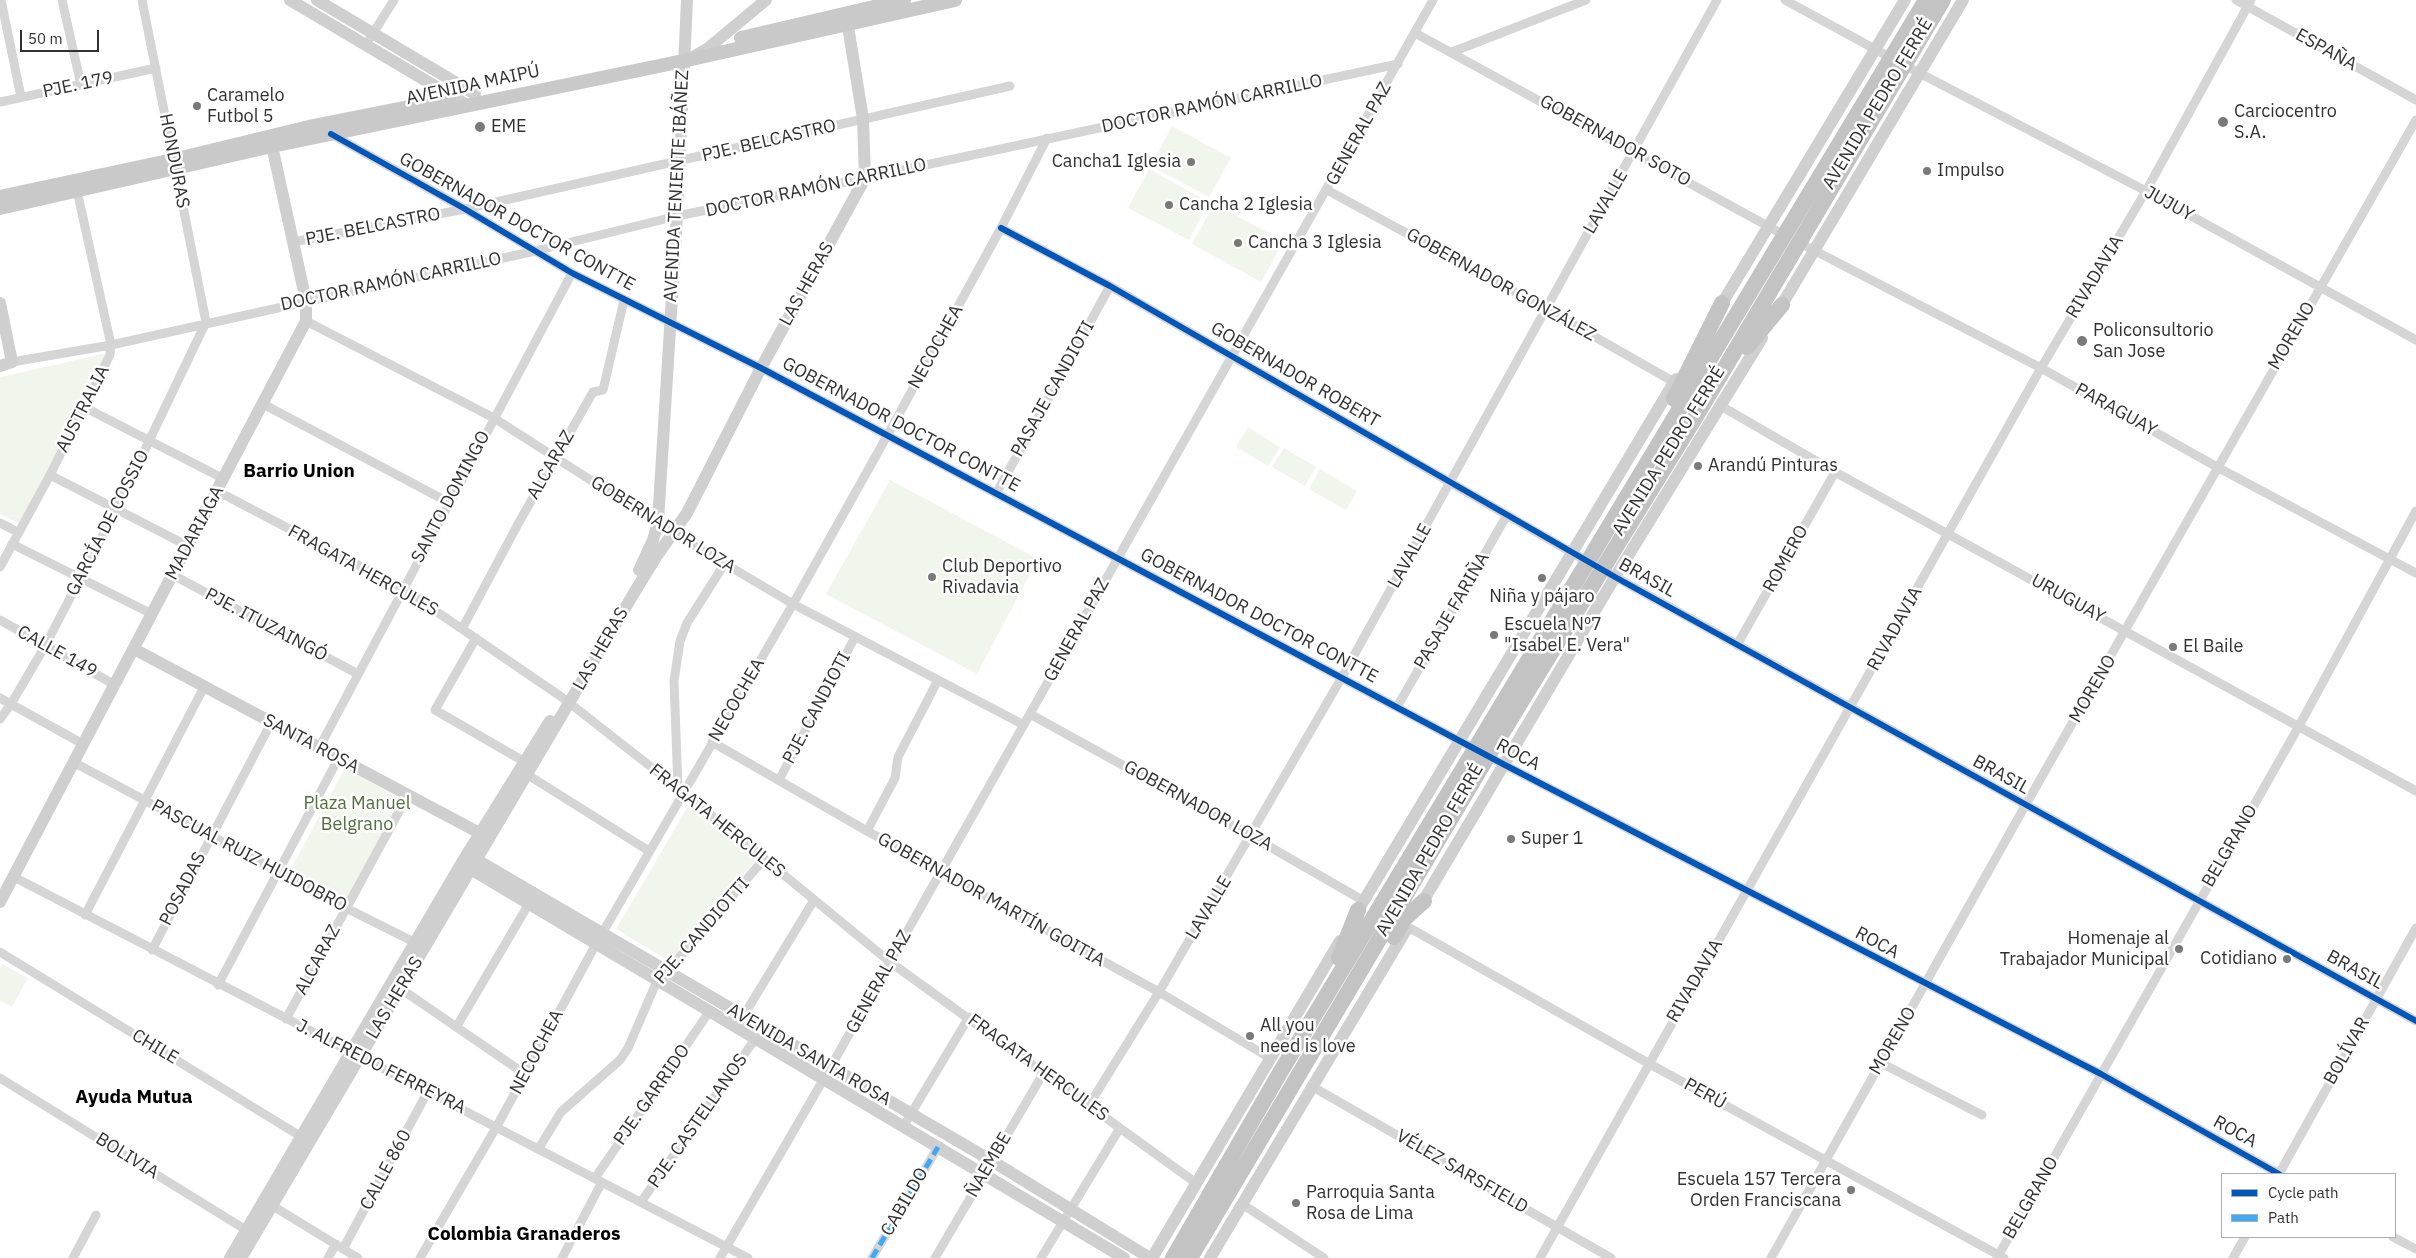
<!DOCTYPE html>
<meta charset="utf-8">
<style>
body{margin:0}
#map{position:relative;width:2416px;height:1258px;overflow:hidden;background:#fff;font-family:"IBM Plex Sans",sans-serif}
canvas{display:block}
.legend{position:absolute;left:2221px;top:1173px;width:175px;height:65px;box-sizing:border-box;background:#fff;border:1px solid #adadad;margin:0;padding:6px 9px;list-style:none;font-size:15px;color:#313131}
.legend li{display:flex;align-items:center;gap:10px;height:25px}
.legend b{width:25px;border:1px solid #adadad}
.scale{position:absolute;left:20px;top:30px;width:79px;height:22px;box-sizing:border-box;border:2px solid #313131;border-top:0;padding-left:6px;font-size:15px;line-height:18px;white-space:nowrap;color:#313131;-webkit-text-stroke:4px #fff;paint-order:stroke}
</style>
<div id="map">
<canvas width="2416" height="1258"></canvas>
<ul class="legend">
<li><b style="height:6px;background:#0057b8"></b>Cycle path</li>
<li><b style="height:6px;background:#3fa9f5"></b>Path</li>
</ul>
<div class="scale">50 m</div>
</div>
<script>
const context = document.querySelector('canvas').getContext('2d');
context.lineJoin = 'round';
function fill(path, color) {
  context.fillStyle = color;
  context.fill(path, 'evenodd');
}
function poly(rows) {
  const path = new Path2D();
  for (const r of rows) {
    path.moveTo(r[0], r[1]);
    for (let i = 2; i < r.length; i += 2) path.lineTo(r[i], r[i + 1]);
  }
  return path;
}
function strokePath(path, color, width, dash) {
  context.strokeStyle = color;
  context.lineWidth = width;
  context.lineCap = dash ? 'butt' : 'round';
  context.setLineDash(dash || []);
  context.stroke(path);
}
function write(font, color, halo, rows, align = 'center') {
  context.font = font + ' "IBM Plex Sans",sans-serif';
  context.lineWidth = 5;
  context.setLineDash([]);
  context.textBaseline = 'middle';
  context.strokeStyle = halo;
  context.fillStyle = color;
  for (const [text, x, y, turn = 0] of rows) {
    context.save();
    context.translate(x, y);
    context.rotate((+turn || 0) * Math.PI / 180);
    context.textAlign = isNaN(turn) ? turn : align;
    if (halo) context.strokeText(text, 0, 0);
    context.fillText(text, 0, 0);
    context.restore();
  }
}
fill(poly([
 [1172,126,1231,158,1209,197,1151,166],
 [1149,169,1209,202,1189,240,1128,208],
 [1214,204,1284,241,1261,282,1192,244],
 [107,353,107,357,20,524,0,514,0,377],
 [1248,427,1280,447,1268,466,1236,447],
 [1284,448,1316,467,1305,486,1272,467],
 [1320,469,1357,491,1346,510,1309,489],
 [890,480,1038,559,977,674,826,594],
 [345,768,401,799,345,904,290,871],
 [690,803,757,858,672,963,616,929],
 [2,964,28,978,12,1007,0,1001,0,968]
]), '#f1f6ed');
strokePath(poly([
 [1,0,21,97],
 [62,0,81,85],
 [1785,0,1904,65,2146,191,2416,340],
 [2236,0,2416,100],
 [1415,33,1786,236],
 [370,38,394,0],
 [1452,52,1586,0],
 [0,102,156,68],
 [331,134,465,209,572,273,761,368,1503,764,2101,1074,2279,1174],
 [1327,190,1546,309,1674,382],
 [1001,228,1110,286,1590,563],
 [293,242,465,209,1010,86],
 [1798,242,2041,368,2217,467,2416,573],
 [306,321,494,418,673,533,793,604,1024,725],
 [12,362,111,345,535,251,677,216,865,178,1398,64],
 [263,404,448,502],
 [1721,406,1835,472,2416,791],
 [84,407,224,479],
 [50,475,188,546],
 [217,491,402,588,563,698,678,788,890,962,1196,1183],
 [997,492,1110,286],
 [0,523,18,532],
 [12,544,152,614],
 [0,567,50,475,110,355,111,345,76,186],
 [1610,574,2416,1021],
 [173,575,358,674],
 [0,620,115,685],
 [462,629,518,524,593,392,603,390,624,300],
 [476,638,435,710,525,762],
 [1737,645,1835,472],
 [0,698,83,744],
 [1397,707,1507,515],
 [1030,714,1251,836,1364,901],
 [0,719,11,704,45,646,116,510,206,322,142,0],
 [712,742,867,831,1159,992,1270,1058],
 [319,748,572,273],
 [75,763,346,908,420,945],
 [528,775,649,851],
 [779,780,855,637],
 [678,788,674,681,680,641,687,623,725,563],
 [867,831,895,778,898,757,938,680],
 [14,877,748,1258],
 [85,915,204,687],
 [1408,927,1648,1063,2004,1258],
 [152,950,271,723],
 [0,952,305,1139],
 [218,985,338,759],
 [401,989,525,1074],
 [286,1019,408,795],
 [457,1026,531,900],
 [736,1028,814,900],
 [1881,1063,1982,1115],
 [0,1078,251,1233],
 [1313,1087,1611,1258],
 [1089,1105,1159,992,1342,677,1717,0],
 [903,1127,969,1017],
 [539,1148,561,1112,620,1060,628,1048,657,981,667,972,764,859],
 [2279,1174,2416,928],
 [595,1178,709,1012],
 [641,1202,755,1039],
 [268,1203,358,1258],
 [1242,1204,1324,1258],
 [2393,1237,2416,1249],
 [343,1249,428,1091],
 [73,1258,96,1215],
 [328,1258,336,1244],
 [420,1258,497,1126,596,944,793,604,887,436,1001,228,1047,138],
 [562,1258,602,1182],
 [720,1258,830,1068,1433,0],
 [872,1258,938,1147],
 [935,1258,1044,1072],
 [1041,1258,1120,1128],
 [1540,1258,2041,368,2146,191,2251,0],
 [1771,1258,2025,806,2416,120],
 [1997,1258,2299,726,2416,511],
 [2233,1258,2245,1237]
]), '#d5d5d5', 9);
strokePath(poly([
 [290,0,467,105],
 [317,0,475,94],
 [693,57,707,49,766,0],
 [0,303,12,362,0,366],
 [1718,310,1905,0],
 [1777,313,1963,0],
 [639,570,653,540,658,522,677,216,687,0],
 [134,649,487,837],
 [470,856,992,1161,1150,1258],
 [464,865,1124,1258],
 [0,902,306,321,306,301,272,146],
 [1419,908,1615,577,1762,338],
 [1354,917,1676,379],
 [230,1258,461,864,550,721],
 [241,1258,634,593,656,557,687,513,761,368,865,178,863,119,846,14],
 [1152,1258,1340,941],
 [1210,1258,1406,930]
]), '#cfcfcf', 12);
strokePath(poly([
 [741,38,904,0],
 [0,197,173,160,313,126,449,99],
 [0,208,272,146,683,61,955,0]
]), '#c9c9c9', 14);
strokePath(poly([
 [1747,347,1782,305],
 [1674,399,1722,303],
 [1394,937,1404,919,1424,901],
 [1339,958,1358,910],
 [1173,1258,1281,1071,1926,0],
 [1190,1258,1488,756,1698,413,1943,0]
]), '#c3c3c3', 16);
strokePath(poly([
 [872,1258,938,1147]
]), '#3fa9f5', 5, [10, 5]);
strokePath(poly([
 [331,134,465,209,572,273,761,368,1503,764,2101,1074,2279,1174],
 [1001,228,1110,286,1615,577,2416,1021]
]), '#0057b8', 6);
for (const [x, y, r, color] of [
 [197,106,5,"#797979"],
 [2223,122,6,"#797979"],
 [480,127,6,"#797979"],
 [1191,162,5,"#797979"],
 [1927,171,5,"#797979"],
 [1169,205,5,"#797979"],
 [1238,243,5,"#797979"],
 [2082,341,6,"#797979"],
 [1698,466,5,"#797979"],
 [932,577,5,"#797979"],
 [1542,578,5,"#797979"],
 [1494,635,5,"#797979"],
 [2173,647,5,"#797979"],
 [1511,839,5,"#797979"],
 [2179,949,5,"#797979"],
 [2287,959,5,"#797979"],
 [1250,1036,5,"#797979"],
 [1851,1190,5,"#797979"],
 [1296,1203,5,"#797979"]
]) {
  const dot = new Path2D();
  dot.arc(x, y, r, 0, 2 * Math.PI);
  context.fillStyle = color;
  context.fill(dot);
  strokePath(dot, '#fff', 2);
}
write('18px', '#313131', '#fff', [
 ["ESPAÑA",2326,50,29],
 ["PJE. 179",78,85,-12],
 ["AVENIDA MAIPÚ",473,85,-12],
 ["DOCTOR RAMÓN CARRILLO",1212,104,-12],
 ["AVENIDA PEDRO FERRÉ",1878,104,-59],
 ["GENERAL PAZ",1359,134,-61],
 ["PJE. BELCASTRO",769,141,-13],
 ["GOBERNADOR SOTO",1615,141,29],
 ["HONDURAS",174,161,79],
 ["AVENIDA TENIENTE IBÁÑEZ",677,186,-87],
 ["DOCTOR RAMÓN CARRILLO",816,188,-12],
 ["LAVALLE",1606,202,-60],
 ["JUJUY",2169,204,29],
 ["GOBERNADOR DOCTOR CONTTE",517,222,29],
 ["PJE. BELCASTRO",373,227,-11],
 ["RIVADAVIA",2095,277,-59],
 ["DOCTOR RAMÓN CARRILLO",391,282,-12],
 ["LAS HERAS",807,284,-61],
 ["GOBERNADOR GONZÁLEZ",1501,285,29],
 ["MORENO",2292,336,-60],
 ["NECOCHEA",936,347,-61],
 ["GOBERNADOR ROBERT",1295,375,30],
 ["PASAJE CANDIOTI",1053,389,-61],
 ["AUSTRALIA",83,409,-63],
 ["PARAGUAY",2116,410,29],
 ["GOBERNADOR DOCTOR CONTTE",901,425,28],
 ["AVENIDA PEDRO FERRÉ",1669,451,-58],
 ["ALCARAZ",551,465,-60],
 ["SANTO DOMINGO",451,497,-62],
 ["GARCÍA DE COSSIO",108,523,-63],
 ["GOBERNADOR LOZA",663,525,32],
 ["MADARIAGA",195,533,-62],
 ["LAVALLE",1410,556,-61],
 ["ROMERO",1786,559,-61],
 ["FRAGATA HERCULES",363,571,29],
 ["BRASIL",1647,578,29],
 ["URUGUAY",2068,599,29],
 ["PASAJE FARIÑA",1452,611,-60],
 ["GOBERNADOR DOCTOR CONTTE",1259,616,28],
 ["PJE. ITUZAINGÓ",266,625,28],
 ["RIVADAVIA",1895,629,-61],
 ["GENERAL PAZ",1077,630,-61],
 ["LAS HERAS",601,649,-60],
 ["CALLE 149",57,652,29],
 ["MORENO",2093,689,-60],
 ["NECOCHEA",737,700,-60],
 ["PJE. CANDIOTI",817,708,-62],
 ["SANTA ROSA",311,744,28],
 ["ROCA",1518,755,28],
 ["BRASIL",2001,775,29],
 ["GOBERNADOR LOZA",1198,806,29],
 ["FRAGATA HERCULES",717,821,39],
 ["BELGRANO",2230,846,-60],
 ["AVENIDA PEDRO FERRÉ",1430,850,-60],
 ["PASCUAL RUIZ HUIDOBRO",249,856,28],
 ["POSADAS",183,889,-63],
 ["GOBERNADOR MARTÍN GOITIA",991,900,29],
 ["LAVALLE",1209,908,-59],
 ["PJE. CANDIOTTI",702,931,-49],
 ["ROCA",1877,943,28],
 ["ALCARAZ",318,960,-62],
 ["BRASIL",2355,970,29],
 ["RIVADAVIA",1695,981,-60],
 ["GENERAL PAZ",879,982,-61],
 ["LAS HERAS",395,998,-59],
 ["MORENO",1893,1041,-60],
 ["CHILE",155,1047,31],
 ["BOLÍVAR",2347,1051,-61],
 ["NECOCHEA",537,1052,-62],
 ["AVENIDA SANTA ROSA",809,1055,30],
 ["J. ALFREDO FERREYRA",381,1067,27],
 ["FRAGATA HERCULES",1038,1068,36],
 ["PERÚ",1705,1094,29],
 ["PJE. GARRIDO",652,1095,-55],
 ["PJE. CASTELLANOS",698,1121,-55],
 ["ROCA",2235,1132,29],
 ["BOLIVIA",127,1156,32],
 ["ÑAEMBE",989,1165,-60],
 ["CALLE 860",386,1170,-62],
 ["VÉLEZ SARSFIELD",1462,1172,30],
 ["BELGRANO",2031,1198,-60],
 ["CABILDO",905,1202,-60]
]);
write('18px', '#313131', '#fff', [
 ["Caramelo",207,96],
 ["Futbol 5",207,117],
 ["Carciocentro",2234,112],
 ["S.A.",2234,133],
 ["EME",491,127],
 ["Cancha1 Iglesia",1181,162,"right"],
 ["Impulso",1937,171],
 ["Cancha 2 Iglesia",1179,205],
 ["Cancha 3 Iglesia",1248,243],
 ["Policonsultorio",2093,331],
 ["San Jose",2093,352],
 ["Arandú Pinturas",1708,466],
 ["Club Deportivo",942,567],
 ["Rivadavia",942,588],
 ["Niña y pájaro",1542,597,"center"],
 ["Escuela Nº7",1504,625],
 ["\"Isabel E. Vera\"",1504,646],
 ["El Baile",2183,647],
 ["Super 1",1521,839],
 ["Homenaje al",2169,939,"right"],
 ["Trabajador Municipal",2169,960,"right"],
 ["Cotidiano",2277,959,"right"],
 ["All you",1260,1026],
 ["need is love",1260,1047],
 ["Escuela 157 Tercera",1841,1180,"right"],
 ["Orden Franciscana",1841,1201,"right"],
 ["Parroquia Santa",1306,1193],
 ["Rosa de Lima",1306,1214]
], 'left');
write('18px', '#506f3b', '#fff', [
 ["Plaza Manuel",357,804],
 ["Belgrano",357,825]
]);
write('bold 19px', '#000', '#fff', [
 ["Barrio Union",299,472],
 ["Ayuda Mutua",134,1098],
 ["Colombia Granaderos",524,1235]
]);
</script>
